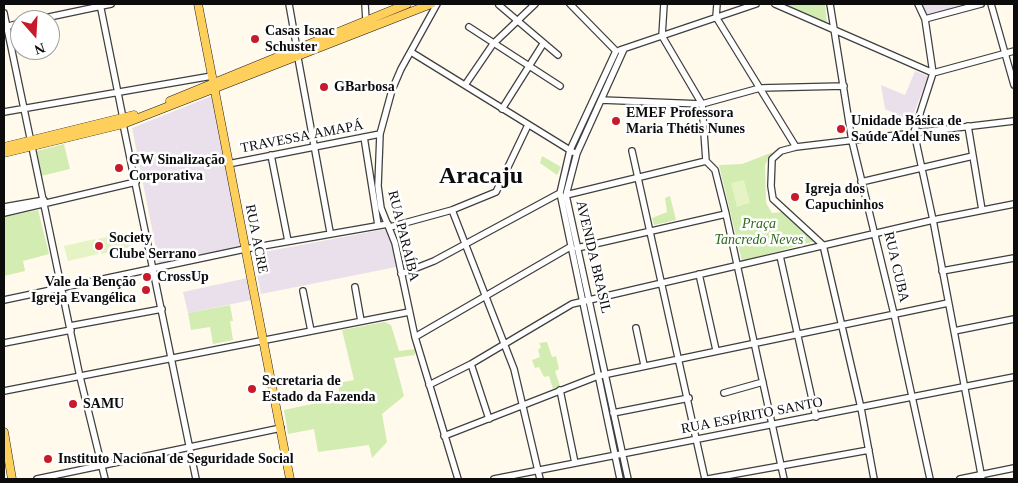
<!DOCTYPE html>
<meta charset="utf-8">
<style>
body{margin:0}
#map{position:relative;width:1018px;height:483px;overflow:hidden;background:#fffaec;font-family:Georgia,serif}
canvas{display:block}
.frame{position:absolute;inset:0;border:5px solid #0c0c0c;pointer-events:none}
.north{position:absolute;left:10px;top:10px;width:50px;height:50px;box-sizing:border-box;background:#fff;border:1px solid #9e9e9e;border-radius:50%;rotate:161deg;font-size:14px;font-weight:700;line-height:20px;text-align:center;color:#0c0c0c}
.north::after{content:'';display:block;margin:auto;width:18px;height:22px;background:#c71a2b;clip-path:polygon(50% 0,100% 100%,50% 72%,0 100%)}
</style>
<div id="map">
<canvas width="1018" height="483"></canvas>
<div class="frame"></div>
<div class="north">N</div>
</div>
<script>
const context = document.querySelector('canvas').getContext('2d');
context.lineJoin = 'round';
function fill(path, color) {
  context.fillStyle = color;
  context.fill(path, 'evenodd');
}
function poly(rows) {
  const path = new Path2D();
  for (const r of rows) {
    path.moveTo(r[0], r[1]);
    for (let i = 2; i < r.length; i += 2) path.lineTo(r[i], r[i + 1]);
  }
  return path;
}
function strokePath(path, color, width, dash) {
  context.strokeStyle = color;
  context.lineWidth = width;
  context.lineCap = dash ? 'butt' : 'round';
  context.setLineDash(dash || []);
  context.stroke(path);
}
function write(font, color, halo, rows, align = 'center') {
  context.font = font + ' Georgia,serif';
  context.lineWidth = 5;
  context.setLineDash([]);
  context.textBaseline = 'middle';
  context.strokeStyle = halo;
  context.fillStyle = color;
  for (const [text, x, y, turn = 0] of rows) {
    context.save();
    context.translate(x, y);
    context.rotate((+turn || 0) * Math.PI / 180);
    context.textAlign = isNaN(turn) ? turn : align;
    if (halo) context.strokeText(text, 0, 0);
    context.fillText(text, 0, 0);
    context.restore();
  }
}
fill(poly([
 [921,4,965,4,926,16],
 [915,71,928,76,911,121,885,109,881,85,905,95],
 [212,96,242,246,159,264,132,128],
 [386,229,390,234,396,267,261,294,253,254],
 [247,278,252,300,188,313,183,292]
]), '#eae0ec');
fill(poly([
 [782,4,825,4,827,24],
 [64,144,70,169,41,176,37,151],
 [773,152,765,165,766,203,772,213,783,212,816,241,742,261,719,165,742,164],
 [542,156,561,167,557,175,540,163],
 [670,196,676,220,654,225,652,218,667,212,665,198],
 [38,210,49,254,23,261,25,271,4,276,4,217],
 [230,305,233,321,230,321,233,340,213,344,210,327,191,330,188,313],
 [385,322,391,325,399,351,415,349,415,355,394,358,404,396,382,414,387,442,372,458,369,445,318,452,314,429,288,434,284,410,340,398,338,383,354,380,342,330],
 [547,342,552,357,556,356,559,369,555,371,560,386,553,389,549,376,544,377,539,367,535,368,532,360,540,357,538,350,541,347,539,343]
]), '#d3ecb2');
fill(poly([
 [744,180,750,203,737,207,731,183],
 [128,232,131,247,101,254,98,239],
 [95,239,98,254,68,261,64,246]
]), '#e5f3c5');
strokePath(poly([
 [580,273,585,294],
 [592,327,601,371],
 [603,379,618,450],
 [620,458,625,479]
]), '#2d9cd7', 1);
const minor = poly([
 [100,4,123,118],
 [289,4,297,49],
 [365,4,366,21],
 [437,4,401,69,392,90,380,134,378,186,381,208,395,243,415,337,458,479],
 [570,4,616,51],
 [664,4,662,36,702,104,706,161,715,170,726,214,784,479],
 [717,4,716,17,796,147],
 [775,4,933,73,1014,51],
 [830,4,852,141,894,314,930,479],
 [918,4,925,19,933,73,914,132,933,220,982,479],
 [991,4,1014,85],
 [499,5,558,55],
 [4,13,80,377,105,479],
 [925,19,981,4],
 [35,20,111,4],
 [5,27,20,23],
 [469,27,560,86],
 [624,49,577,153,566,195,628,479],
 [620,50,756,4],
 [616,51,570,150,560,193,620,479],
 [411,52,573,152],
 [298,58,330,232],
 [465,85,493,44,535,4],
 [601,100,702,104,760,88,844,86],
 [502,109,543,44],
 [4,112,212,76],
 [123,124,196,479],
 [968,126,982,210],
 [364,137,378,225],
 [632,151,705,479],
 [271,155,288,241],
 [228,164,380,134],
 [861,182,973,156],
 [566,195,706,161],
 [4,207,44,200],
 [452,210,514,369,540,479],
 [4,213,136,182],
 [390,227,452,210,496,192,528,125],
 [577,248,726,214],
 [780,256,816,417],
 [942,271,1014,258],
 [401,274,434,261,560,193],
 [699,274,716,350],
 [355,287,361,321],
 [303,291,311,331],
 [4,300,245,249,388,224],
 [70,326,162,309],
 [636,328,644,365],
 [954,331,1014,319],
 [415,337,570,247],
 [4,343,71,330],
 [471,364,489,419],
 [429,385,471,364,572,304,933,220,1014,204],
 [560,390,575,463],
 [4,391,409,312],
 [724,393,763,382],
 [613,413,689,398],
 [444,436,598,376,948,303],
 [37,479,281,428],
 [494,479,1014,377],
 [708,479,869,450],
 [874,479,861,408,823,245,773,199,771,186,772,159,781,151,796,147,1014,121],
 [960,479,1014,468]
]);
const major = poly([
 [198,4,290,479],
 [170,101,407,4],
 [4,147,134,115],
 [4,153,123,124,431,4],
 [4,432,12,479]
]);
strokePath(minor, '#3f3f3f', 8);
strokePath(major, '#1d1d1d', 9);
strokePath(minor, '#fff', 5.5);
strokePath(major, '#ffcf5c', 8);
for (const [x, y, r, color] of [
 [255,39,5,"#c71a2b"],
 [324,87,5,"#c71a2b"],
 [616,121,5,"#c71a2b"],
 [841,129,5,"#c71a2b"],
 [119,168,5,"#c71a2b"],
 [795,197,5,"#c71a2b"],
 [99,246,5,"#c71a2b"],
 [147,277,5,"#c71a2b"],
 [146,290,5,"#c71a2b"],
 [252,389,5,"#c71a2b"],
 [73,404,5,"#c71a2b"],
 [48,459,5,"#c71a2b"]
]) {
  const dot = new Path2D();
  dot.arc(x, y, r, 0, 2 * Math.PI);
  context.fillStyle = color;
  context.fill(dot);
  strokePath(dot, '#fff', 2);
}
write('bold 14px', '#0c0c0c', '#fff', [
 ["Casas Isaac",265,31],
 ["Schuster",265,47],
 ["GBarbosa",334,87],
 ["EMEF Professora",626,113],
 ["Maria Thétis Nunes",626,129],
 ["Unidade Básica de",851,121],
 ["Saúde Adel Nunes",851,137],
 ["GW Sinalização",129,160],
 ["Corporativa",129,176],
 ["Igreja dos",805,189],
 ["Capuchinhos",805,205],
 ["Society",109,238],
 ["Clube Serrano",109,254],
 ["CrossUp",157,277],
 ["Vale da Benção",136,282,"right"],
 ["Igreja Evangélica",136,298,"right"],
 ["Secretaria de",262,381],
 ["Estado da Fazenda",262,397],
 ["SAMU",83,404],
 ["Instituto Nacional de Seguridade Social",58,459]
], 'left');
write('14px', '#0c0c0c', '#fff', [
 ["TRAVESSA AMAPÁ",302,137,-11],
 ["RUA PARAÍBA",403,236,76],
 ["RUA ACRE",256,239,79],
 ["AVENIDA BRASIL",593,257,77],
 ["RUA CUBA",896,267,77],
 ["RUA ESPÍRITO SANTO",752,416,-11]
]);
write('italic 14px', '#2d6918', '#fff', [
 ["Praça",759,224],
 ["Tancredo Neves",759,240]
]);
write('bold 24px', '#0c0c0c', '#fff', [
 ["Aracaju",481,177]
]);
</script>
